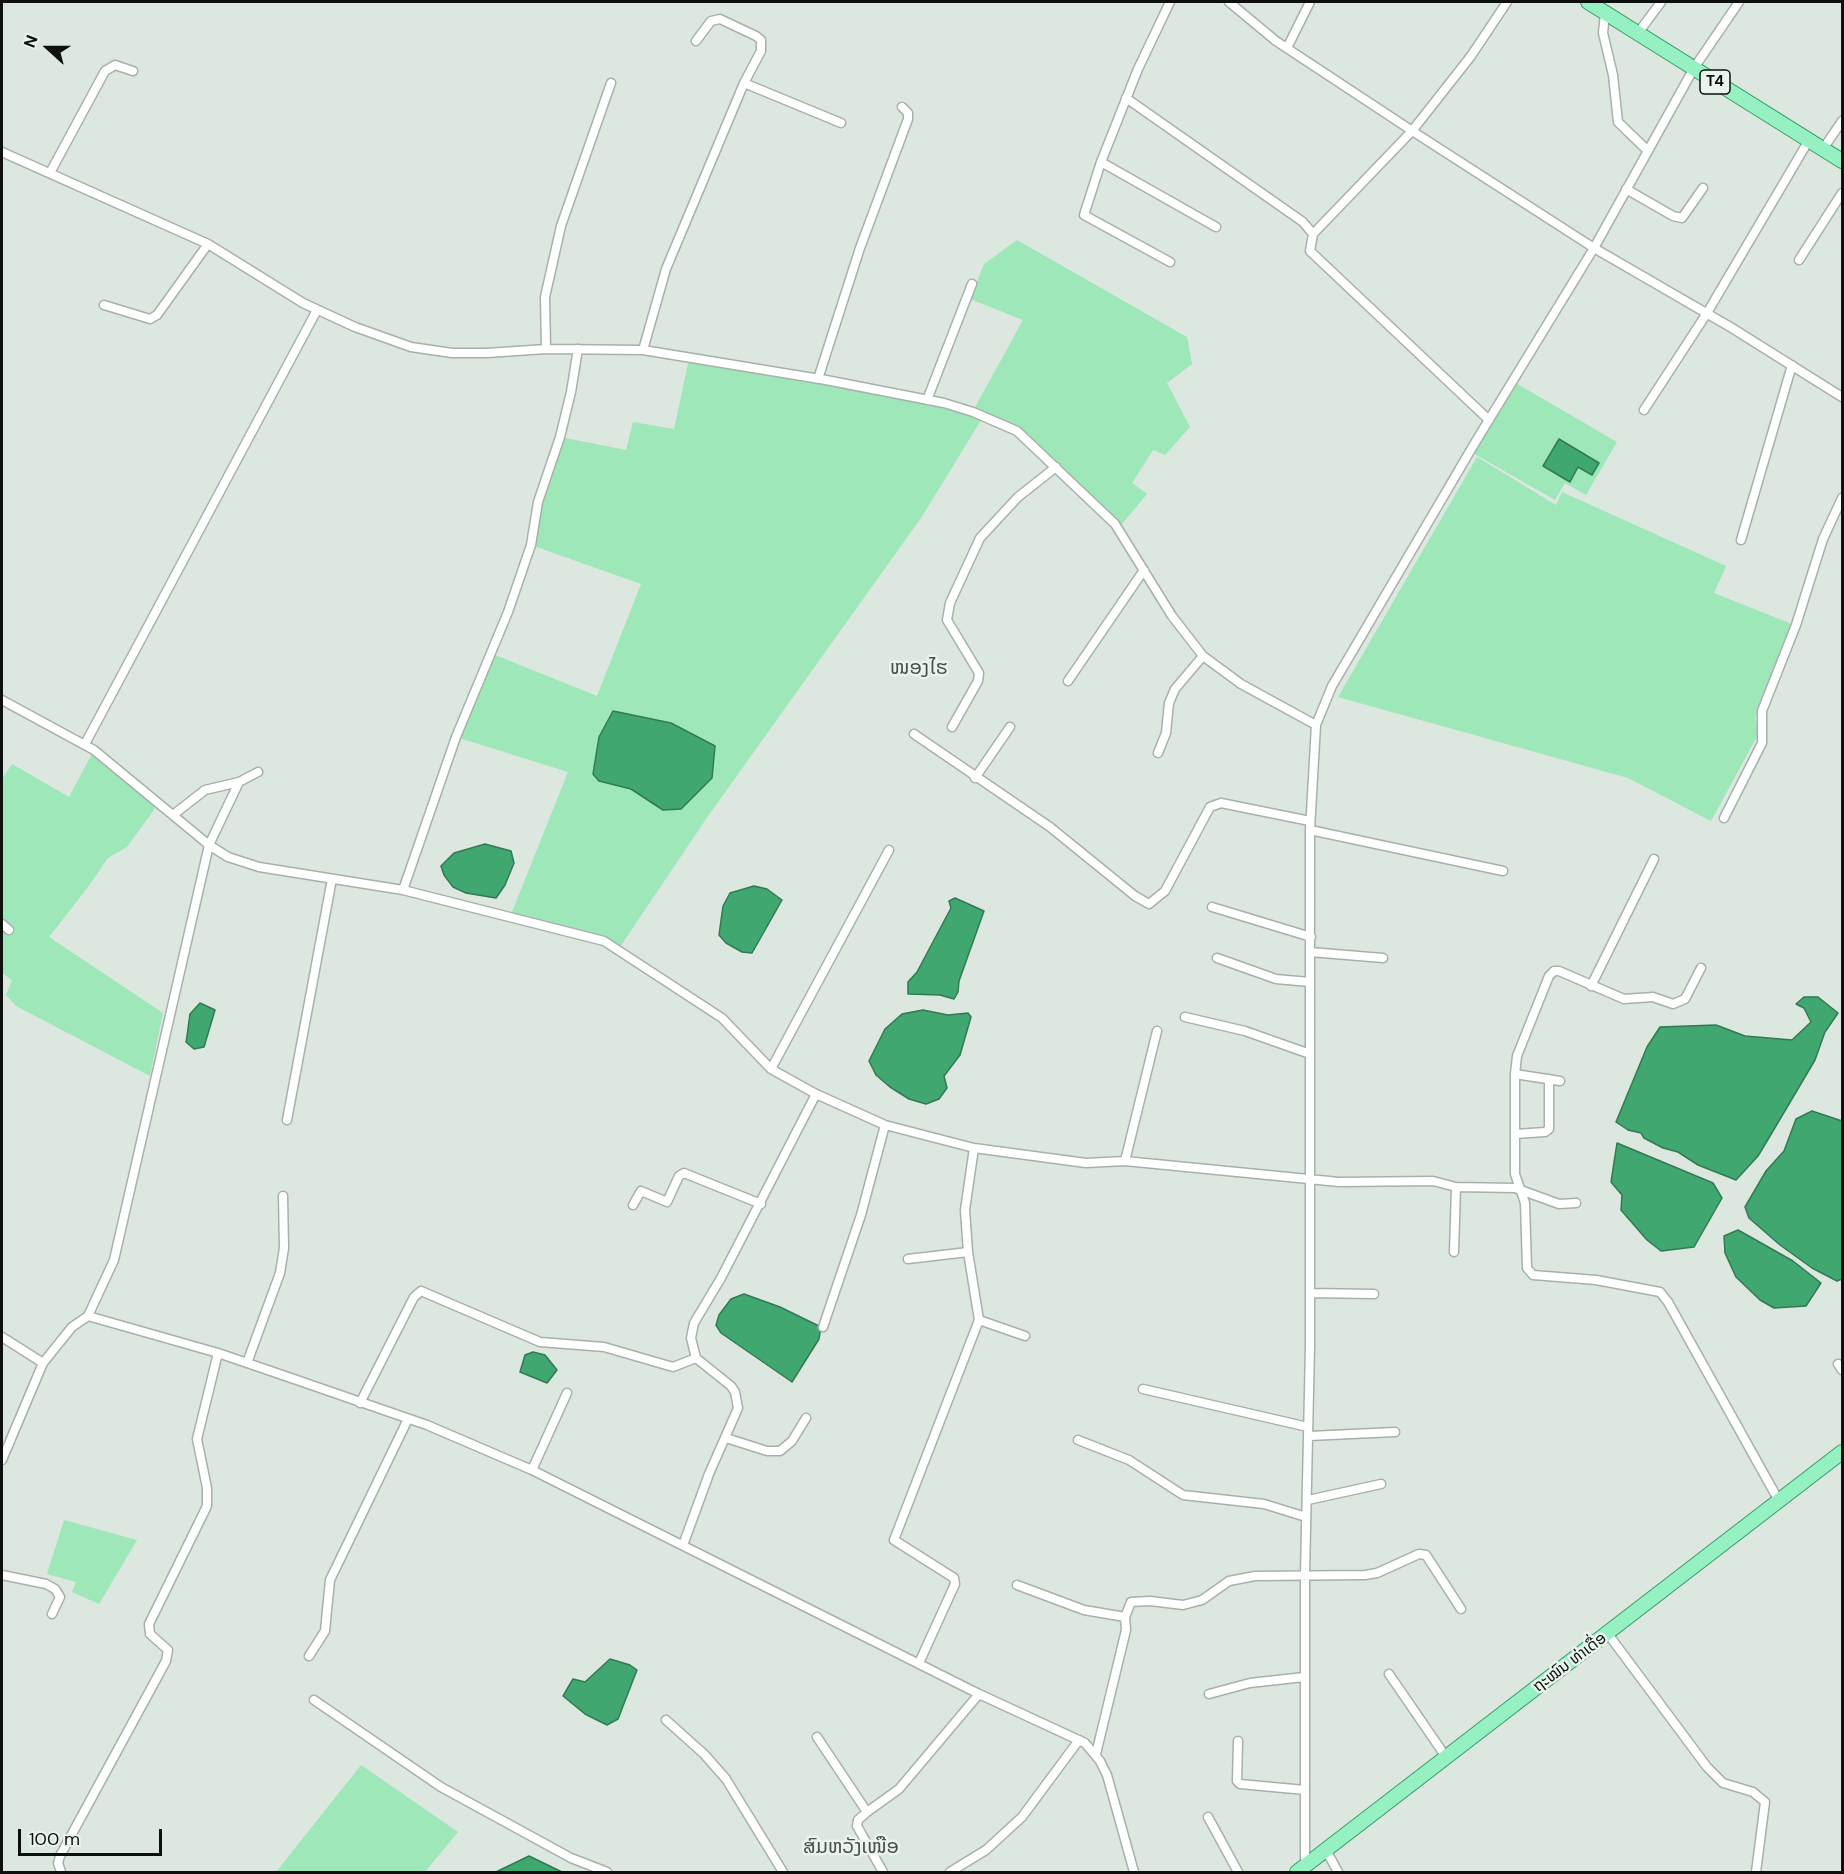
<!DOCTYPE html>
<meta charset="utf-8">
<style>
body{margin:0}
#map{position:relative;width:1844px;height:1874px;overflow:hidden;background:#dce7df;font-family:"DM Sans",sans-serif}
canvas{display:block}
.frame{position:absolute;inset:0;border:3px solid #0d100e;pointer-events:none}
.north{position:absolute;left:18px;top:18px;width:60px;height:60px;-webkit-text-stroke:4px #e9f4ed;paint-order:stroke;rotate:291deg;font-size:16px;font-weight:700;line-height:24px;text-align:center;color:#0d100e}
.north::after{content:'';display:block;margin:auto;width:21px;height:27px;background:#0d100e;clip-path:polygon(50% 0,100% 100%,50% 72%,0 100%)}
.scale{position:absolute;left:18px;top:1829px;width:144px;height:27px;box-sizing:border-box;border:3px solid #0d100e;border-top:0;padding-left:8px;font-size:18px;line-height:21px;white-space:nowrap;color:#0d100e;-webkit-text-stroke:4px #e9f4ed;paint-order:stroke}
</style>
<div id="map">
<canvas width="1844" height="1874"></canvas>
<div class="frame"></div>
<div class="north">N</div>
<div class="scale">100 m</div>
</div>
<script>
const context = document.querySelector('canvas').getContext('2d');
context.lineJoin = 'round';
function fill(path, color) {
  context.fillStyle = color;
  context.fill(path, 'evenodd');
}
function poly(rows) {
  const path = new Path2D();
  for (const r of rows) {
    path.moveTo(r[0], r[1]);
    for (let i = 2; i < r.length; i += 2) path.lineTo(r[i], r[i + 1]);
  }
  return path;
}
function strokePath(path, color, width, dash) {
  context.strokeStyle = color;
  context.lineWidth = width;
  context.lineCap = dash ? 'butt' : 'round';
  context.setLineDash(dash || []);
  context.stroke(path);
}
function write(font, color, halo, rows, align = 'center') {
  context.font = font + ' "DM Sans","Noto Sans Lao",sans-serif';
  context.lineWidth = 5;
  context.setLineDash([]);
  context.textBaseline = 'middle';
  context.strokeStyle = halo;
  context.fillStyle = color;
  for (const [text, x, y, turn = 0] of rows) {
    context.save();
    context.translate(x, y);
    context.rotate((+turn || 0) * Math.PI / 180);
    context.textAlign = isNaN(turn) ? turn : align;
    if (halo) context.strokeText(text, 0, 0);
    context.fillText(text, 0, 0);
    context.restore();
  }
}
fill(poly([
 [1017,240,1187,337,1192,364,1167,383,1190,427,1165,455,1153,450,1132,483,1147,494,1117,530,1048,460,1011,432,983,417,921,518,706,819,618,950,604,941,510,917,568,772,456,737,490,653,597,696,641,584,531,545,538,502,560,437,626,450,633,422,674,429,689,359,973,411,1023,320,970,299,984,264],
 [1514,382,1617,442,1586,495,1565,483,1555,500,1471,452],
 [1477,457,1556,505,1562,492,1726,566,1714,593,1792,624,1755,718,1760,731,1711,821,1628,778,1338,697],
 [94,750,159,803,127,847,108,858,88,887,49,937,163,1013,150,1076,16,1006,6,995,12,980,2,973,2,779,12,764,69,797],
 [64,1520,137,1540,99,1604,72,1592,76,1582,47,1574],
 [361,1765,458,1832,425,1872,276,1872]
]), '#9de7b9');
const water = poly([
 [1559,439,1599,463,1592,475,1578,467,1570,482,1543,466,1559,439],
 [613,711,671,723,715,746,712,778,681,809,663,810,631,789,599,781,593,774,599,737,613,711],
 [485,844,511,851,514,863,505,885,496,898,466,893,453,887,444,875,441,866,454,853,485,844],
 [754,886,767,889,782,900,752,953,742,952,726,943,719,935,723,906,730,893,754,886],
 [955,898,984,911,959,981,958,992,954,999,940,995,908,994,908,982,917,972,951,908,949,901,955,898],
 [1804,997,1818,997,1838,1013,1825,1032,1815,1060,1773,1131,1758,1156,1736,1180,1698,1165,1678,1152,1663,1148,1644,1138,1641,1133,1628,1130,1616,1122,1647,1047,1660,1027,1716,1025,1745,1036,1792,1040,1811,1022,1804,1008,1796,1004,1804,997],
 [200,1003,215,1010,204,1047,194,1049,186,1042,187,1036,190,1014,200,1003],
 [923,1010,948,1015,968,1013,971,1017,960,1055,944,1076,947,1088,939,1099,926,1104,909,1099,890,1087,876,1075,869,1061,885,1029,902,1014,923,1010],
 [1812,1111,1842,1121,1842,1279,1837,1281,1812,1268,1780,1245,1749,1218,1745,1207,1766,1171,1784,1151,1796,1119,1812,1111],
 [1617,1143,1713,1183,1722,1198,1694,1247,1661,1251,1647,1240,1621,1210,1622,1195,1611,1182,1617,1143],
 [1738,1230,1793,1261,1821,1283,1806,1306,1774,1308,1760,1300,1736,1277,1725,1253,1724,1236,1738,1230],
 [744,1294,780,1307,821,1327,819,1339,792,1382,721,1333,716,1325,719,1315,731,1299,744,1294],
 [533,1352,545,1355,557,1370,547,1383,520,1372,525,1355,533,1352],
 [610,1659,630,1665,637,1670,618,1719,607,1725,585,1714,563,1696,573,1679,585,1682,610,1659],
 [529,1856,562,1872,496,1872,529,1856]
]);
fill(water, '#40a770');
strokePath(water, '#317a53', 1.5);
const street = poly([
 [1170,2,1138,69,1101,162,1216,227],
 [1229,2,1276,41,1420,136,1594,248,1732,328,1842,397],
 [1605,13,1603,33,1613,75,1618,122,1648,151],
 [1638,33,1661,2],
 [1287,48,1310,2],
 [744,83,841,123],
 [1126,98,1303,222,1313,234,1310,251,1489,420],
 [1823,149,1842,121],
 [2,152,208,244,303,303,355,327,411,347,452,353,487,353,546,349,643,350,826,380,944,403,973,412,1017,431,1115,524,1172,616,1203,656,1241,684,1316,725],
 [1101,162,1084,215,1170,262],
 [51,171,105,71,115,65,133,71],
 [1626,189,1673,216,1682,218,1703,188],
 [1313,234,1412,131,1471,56,1507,2],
 [1799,260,1842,193],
 [104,305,150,319,157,315,208,244],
 [546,349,545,297,561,226,611,83],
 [643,350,666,269,744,83,761,51,761,40,756,36,720,19,711,21,696,41],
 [818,379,860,248,908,119,908,113,902,107],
 [927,400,972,284],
 [1644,410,1707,313,1809,140],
 [1741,540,1792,365],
 [1068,681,1144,570],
 [2,700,94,750,209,845,228,857,259,867,403,890,604,941,722,1018,771,1069,816,1094,885,1125,974,1148,1086,1163,1125,1161,1339,1182,1433,1181,1456,1187,1515,1188,1559,1204,1576,1203],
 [952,727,978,681,979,673,947,620,950,603,980,538,1018,497,1056,467],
 [914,734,1050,827,1135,896,1149,904,1165,891,1210,807,1221,803,1310,821],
 [85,744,317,310],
 [1158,753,1166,733,1169,703,1175,689,1203,656],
 [975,778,1010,727],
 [173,815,205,790,239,782],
 [1724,818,1762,743,1762,711,1796,625,1823,539,1842,498],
 [1310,830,1503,871],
 [403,890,456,737,508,612,531,545,538,502,560,437,571,392,578,349],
 [1212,907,1311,937],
 [2,924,9,930],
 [1310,952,1383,958],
 [1217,958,1276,979,1310,982],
 [1701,968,1685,999,1673,1004,1653,997,1624,999,1559,971,1554,971,1549,976,1517,1056,1515,1074,1515,1174,1525,1203,1527,1268,1533,1275,1596,1280,1660,1292,1668,1302,1779,1501],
 [1591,986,1654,859],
 [1185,1017,1245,1031,1310,1054],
 [771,1069,889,850],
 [1515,1074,1560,1081],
 [287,1120,332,879],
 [1515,1134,1545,1132,1549,1129,1549,1079],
 [1125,1161,1157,1031],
 [633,1205,641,1191,667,1202,679,1176,684,1173,761,1204],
 [1454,1252,1456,1187],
 [908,1259,968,1252],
 [1310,1293,1374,1294],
 [88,1316,218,1353,291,1378,427,1425,532,1470,979,1694,1085,1743,1100,1761,1107,1775,1134,1872],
 [979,1320,1025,1336],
 [823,1327,861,1215,885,1125],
 [2,1337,43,1363],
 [247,1363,280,1273,284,1248,283,1196],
 [1838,1364,1842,1370],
 [1143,1389,1308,1427],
 [360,1403,414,1297,421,1291,540,1342,604,1347,673,1367,696,1358],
 [1309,1436,1395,1432],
 [726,1438,767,1451,780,1451,792,1441,806,1418],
 [1078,1440,1129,1460,1183,1495,1264,1504,1306,1517],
 [2,1460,43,1363,72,1327,88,1316,114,1260,209,845,239,782,258,772],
 [532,1470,567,1393],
 [1308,1500,1381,1484],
 [683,1545,709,1474,738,1408,735,1392,731,1386,696,1358,691,1338,694,1323,721,1278,816,1094],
 [2,1575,46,1584,55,1589,60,1597,52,1614],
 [1017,1585,1084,1610,1125,1617],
 [1608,1634,1707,1767,1723,1783,1753,1792,1765,1802,1756,1872],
 [309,1656,325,1631,330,1580,408,1419],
 [919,1663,955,1584,954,1578,894,1540,979,1320,968,1252,965,1210,974,1148],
 [1389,1674,1446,1757],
 [1209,1694,1250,1683,1304,1677],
 [314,1700,441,1787,571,1858,607,1872],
 [666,1720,704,1754,726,1779,783,1872],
 [817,1737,867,1812,858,1820,857,1826,883,1872],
 [1238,1741,1237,1781,1240,1784,1305,1790],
 [1096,1754,1126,1630,1125,1617,1131,1602,1150,1601,1183,1605,1202,1600,1229,1581,1255,1576,1365,1575,1377,1573,1419,1554,1426,1555,1461,1609],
 [867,1812,899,1789,979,1694],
 [1208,1817,1238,1872],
 [1326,1850,1338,1872],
 [1305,1866,1305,1574,1310,1346,1310,830,1316,725,1332,686,1476,441,1594,248,1694,68,1739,2],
 [61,1872,58,1863,60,1856,166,1661,168,1650,150,1634,149,1624,207,1506,207,1488,197,1439,218,1353],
 [950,1872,986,1850,1022,1817,1079,1740]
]);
const primary = poly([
 [1588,2,1842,161],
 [1297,1872,1842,1452]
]);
strokePath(street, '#a7b1aa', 11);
strokePath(primary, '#399c68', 16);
strokePath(street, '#fff', 8);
strokePath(primary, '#96f1c2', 14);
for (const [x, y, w] of [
 [1715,82,30]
]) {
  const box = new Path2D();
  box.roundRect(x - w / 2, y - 12, w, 24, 4.5);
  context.fillStyle = '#e9f4ed';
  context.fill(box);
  strokePath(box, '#0d100e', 1.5);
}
write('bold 15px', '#0d100e', null, [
 ["T4",1715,82]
]);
write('16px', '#0d100e', '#e9f4ed', [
 ["ຖະໝົນ ທ່າເດື່ອ",1570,1663,-37]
]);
write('20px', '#48524b', '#e9f4ed', [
 ["ໜອງໄຮ",919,669],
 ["ສົມຫວັງເໜືອ",851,1848]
]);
</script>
